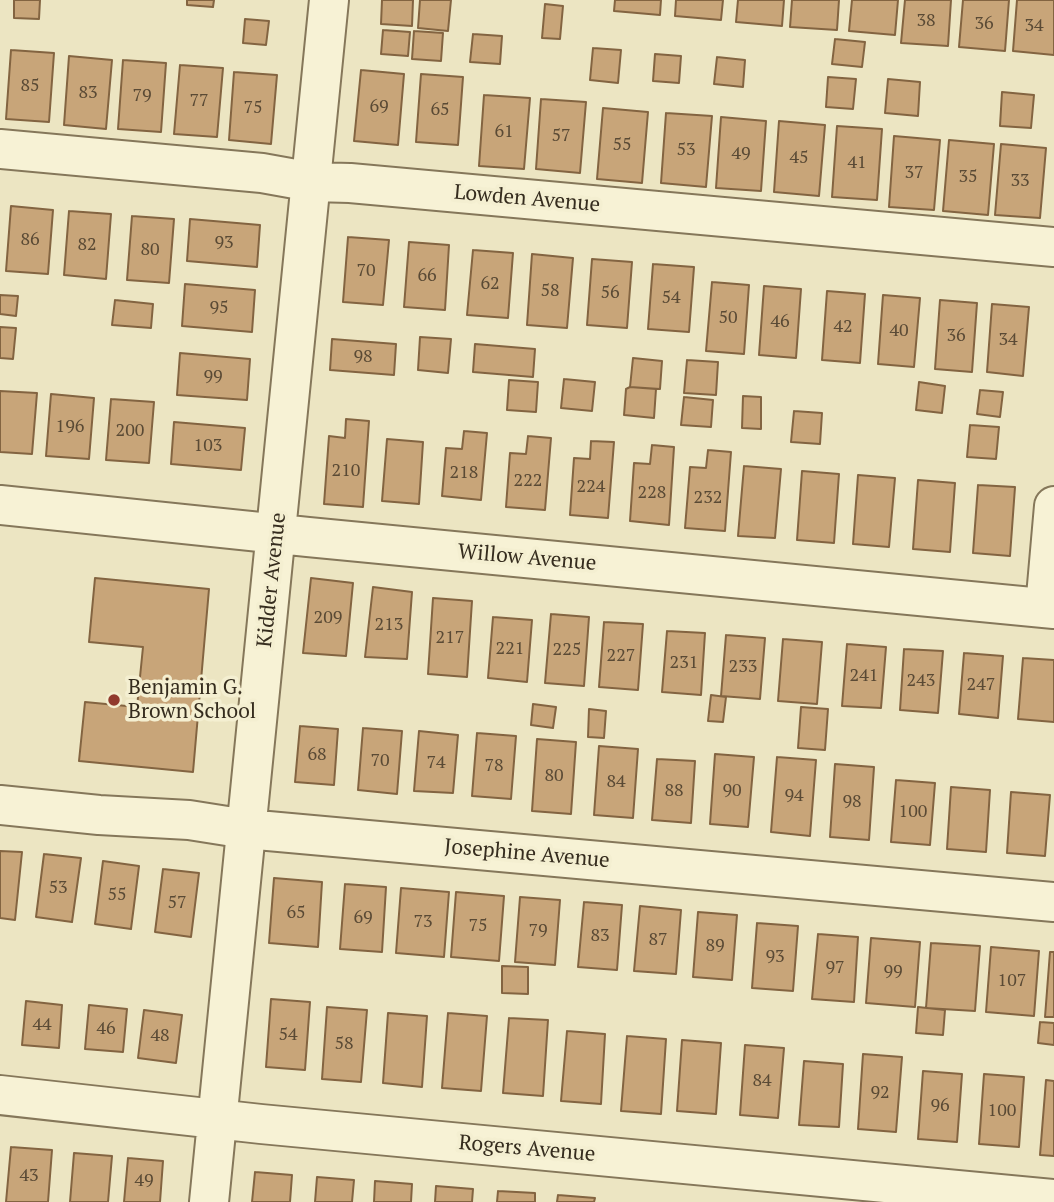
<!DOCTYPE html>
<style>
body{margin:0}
canvas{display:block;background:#ece5c2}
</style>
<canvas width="1054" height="1202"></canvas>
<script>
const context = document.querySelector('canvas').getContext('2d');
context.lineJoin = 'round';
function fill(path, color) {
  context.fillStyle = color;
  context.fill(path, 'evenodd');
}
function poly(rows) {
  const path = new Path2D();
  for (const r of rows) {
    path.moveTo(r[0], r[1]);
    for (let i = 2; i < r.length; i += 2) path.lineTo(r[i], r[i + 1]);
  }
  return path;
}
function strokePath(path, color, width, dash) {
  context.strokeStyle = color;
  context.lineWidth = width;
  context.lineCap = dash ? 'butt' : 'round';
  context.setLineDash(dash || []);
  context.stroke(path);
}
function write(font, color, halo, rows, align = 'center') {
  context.font = font + ' "PT Serif",serif';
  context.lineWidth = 7;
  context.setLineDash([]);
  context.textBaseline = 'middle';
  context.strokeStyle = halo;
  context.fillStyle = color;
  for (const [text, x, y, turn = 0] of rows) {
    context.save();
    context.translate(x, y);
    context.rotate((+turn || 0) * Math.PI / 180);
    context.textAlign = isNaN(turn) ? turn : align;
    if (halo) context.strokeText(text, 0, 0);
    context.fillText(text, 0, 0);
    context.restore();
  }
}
const building = poly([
 [14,0,40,0,39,19,14,18,14,0],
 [187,0,214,0,213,7,187,5,187,0],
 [382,0,413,0,412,26,381,24,382,0],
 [420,0,451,0,448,31,418,28,420,0],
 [615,0,661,0,660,15,614,11,615,0],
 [676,0,723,0,721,20,675,16,676,0],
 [738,0,784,0,782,26,736,22,738,0],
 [792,0,839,0,837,30,790,27,792,0],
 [852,0,898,0,895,35,849,31,852,0],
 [905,0,951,0,948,46,901,43,905,0],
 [963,0,1009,0,1005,51,959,47,963,0],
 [1017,0,1054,0,1054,55,1013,51,1017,0],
 [545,4,563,6,560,39,542,38,545,4],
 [245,19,269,21,266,45,243,43,245,19],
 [383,30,410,32,408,56,381,54,383,30],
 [414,31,443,33,441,61,412,59,414,31],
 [473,34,502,36,500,64,470,62,473,34],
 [835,39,865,42,862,67,832,64,835,39],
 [593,48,621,50,618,83,590,80,593,48],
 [11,50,54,53,49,122,6,119,11,50],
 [655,54,681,56,679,83,653,81,655,54],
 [69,56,112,60,106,129,64,125,69,56],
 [717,57,745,60,743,87,714,84,717,57],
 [123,60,166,63,161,132,118,129,123,60],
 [180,65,223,68,217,137,174,134,180,65],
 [361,70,404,74,398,145,354,141,361,70],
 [234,72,277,75,271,144,229,140,234,72],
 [421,74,463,77,458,145,416,142,421,74],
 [828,77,856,79,853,109,826,107,828,77],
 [888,79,920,82,918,116,885,113,888,79],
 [1002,92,1034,95,1031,128,1000,126,1002,92],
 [484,95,530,98,524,169,479,166,484,95],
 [541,99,586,102,580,173,536,169,541,99],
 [603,108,648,112,642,183,597,179,603,108],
 [666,113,712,116,706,187,661,183,666,113],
 [721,117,766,121,761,191,716,188,721,117],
 [779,121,825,125,819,196,774,192,779,121],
 [837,126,882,129,877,200,832,197,837,126],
 [894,136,940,140,934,210,889,207,894,136],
 [949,140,994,144,988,215,943,211,949,140],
 [1001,144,1046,148,1040,218,995,215,1001,144],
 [11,206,53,210,48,274,6,271,11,206],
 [69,211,111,214,106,279,64,275,69,211],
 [132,216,174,219,169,283,127,280,132,216],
 [190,219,260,225,257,267,187,261,190,219],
 [348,237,389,240,383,305,343,302,348,237],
 [409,242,449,245,445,310,404,307,409,242],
 [473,250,513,253,508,318,467,315,473,250],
 [532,254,573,258,567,328,527,325,532,254],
 [592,259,632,262,627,328,587,325,592,259],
 [653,264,694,267,689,332,648,329,653,264],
 [712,282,749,285,744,354,706,351,712,282],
 [185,284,255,290,252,332,182,326,185,284],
 [764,286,801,289,796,358,759,355,764,286],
 [827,291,865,294,860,363,822,360,827,291],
 [0,295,18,296,16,316,0,314,0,295],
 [883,295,920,298,914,367,878,364,883,295],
 [115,300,153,304,151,328,112,325,115,300],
 [940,300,977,303,972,372,935,369,940,300],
 [992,304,1029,307,1023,376,987,372,992,304],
 [0,327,16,328,13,359,0,358,0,327],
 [420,337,451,339,448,373,418,370,420,337],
 [332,339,396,344,394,375,330,370,332,339],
 [475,344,535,349,533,377,473,372,475,344],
 [180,353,250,359,247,400,177,395,180,353],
 [633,358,662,361,660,389,630,387,633,358],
 [687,360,718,362,716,395,684,393,687,360],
 [564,379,595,382,592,411,561,408,564,379],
 [509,380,538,382,536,412,507,410,509,380],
 [919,382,945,386,942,413,916,410,919,382],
 [630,387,656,389,654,418,624,415,626,389,630,387],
 [980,390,1003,392,1000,417,977,414,980,390],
 [0,391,37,393,32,454,0,452,0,391],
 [51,394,94,398,89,459,46,456,51,394],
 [743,396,761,397,761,429,742,428,743,396],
 [684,397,713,400,711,427,681,425,684,397],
 [111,399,154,402,149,463,106,460,111,399],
 [794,411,822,413,820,444,791,442,794,411],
 [346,419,369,421,363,507,324,504,329,436,345,438,346,419],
 [174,422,245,428,241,470,171,464,174,422],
 [970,425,999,427,996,459,967,457,970,425],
 [464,431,487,433,481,500,442,496,446,448,462,449,464,431],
 [528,436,551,438,545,510,506,507,510,453,526,454,528,436],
 [387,439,423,442,419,504,382,501,387,439],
 [591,441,614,442,608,518,570,515,574,458,590,459,591,441],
 [652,445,674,447,669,525,630,521,634,463,650,464,652,445],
 [708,450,731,452,725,531,685,528,690,467,706,468,708,450],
 [744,466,781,469,775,538,738,536,744,466],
 [802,471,839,474,834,543,797,540,802,471],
 [858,475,895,478,889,547,853,544,858,475],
 [918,480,955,483,950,552,913,549,918,480],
 [978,485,1015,487,1010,556,973,553,978,485],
 [95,578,209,589,193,772,79,761,85,702,137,707,143,647,89,642,95,578],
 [311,578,353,583,346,656,303,653,311,578],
 [373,587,412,592,407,659,365,657,373,587],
 [433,598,472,601,467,677,428,674,433,598],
 [551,614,589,617,584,686,545,683,551,614],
 [493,617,532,620,527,682,488,678,493,617],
 [604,622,643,624,638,690,599,687,604,622],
 [667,631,705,633,701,695,662,692,667,631],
 [726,635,765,638,760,699,721,696,726,635],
 [783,639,822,642,817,704,778,701,783,639],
 [847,644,886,647,881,708,842,706,847,644],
 [904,649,943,651,938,713,900,710,904,649],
 [964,653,1003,656,998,718,959,714,964,653],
 [1023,658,1054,660,1054,722,1018,719,1023,658],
 [711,695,726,697,723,722,708,721,711,695],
 [533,704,556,707,553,728,531,725,533,704],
 [801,707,828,709,825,750,798,748,801,707],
 [589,709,606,711,604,738,588,737,589,709],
 [300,726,338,729,334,785,295,782,300,726],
 [363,728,402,731,397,794,358,790,363,728],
 [419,731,458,735,453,793,414,791,419,731],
 [477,733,516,736,511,799,472,796,477,733],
 [537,739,576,742,571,814,532,811,537,739],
 [599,746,638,749,633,818,594,815,599,746],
 [715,754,754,757,748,827,710,824,715,754],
 [777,757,816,760,810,836,771,832,777,757],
 [657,759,695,761,691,823,652,820,657,759],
 [835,764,874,767,869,840,830,837,835,764],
 [896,780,935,783,930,845,891,842,896,780],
 [951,787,990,790,986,852,947,849,951,787],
 [1011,792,1050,795,1045,856,1007,853,1011,792],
 [0,851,22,852,15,920,0,918,0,851],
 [44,854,81,858,72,922,36,917,44,854],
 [103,861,139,866,131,929,95,924,103,861],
 [163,869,199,873,191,937,155,932,163,869],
 [274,878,322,882,318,947,269,943,274,878],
 [345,884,386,887,382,952,340,949,345,884],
 [401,888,449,892,444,957,396,953,401,888],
 [456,892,504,896,499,961,451,957,456,892],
 [520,897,560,900,555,965,515,962,520,897],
 [584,902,622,905,617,970,578,967,584,902],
 [640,906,681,910,676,974,634,971,640,906],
 [698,912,737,915,732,980,693,977,698,912],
 [757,923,798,926,793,991,752,988,757,923],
 [818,934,858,937,854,1002,812,999,818,934],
 [871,938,920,942,915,1007,866,1003,871,938],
 [931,943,980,946,975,1011,926,1008,931,943],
 [991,947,1039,951,1034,1016,986,1012,991,947],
 [1050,952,1054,952,1054,1017,1045,1017,1050,952],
 [502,966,528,967,528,994,502,993,502,966],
 [271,999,310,1002,305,1070,266,1067,271,999],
 [26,1001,62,1005,59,1048,22,1045,26,1001],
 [89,1005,127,1009,123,1052,85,1049,89,1005],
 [327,1007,367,1010,361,1082,322,1079,327,1007],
 [918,1007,945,1010,943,1035,916,1033,918,1007],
 [144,1010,182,1015,176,1063,138,1058,144,1010],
 [388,1013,427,1016,422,1087,383,1083,388,1013],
 [448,1013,487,1016,481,1091,442,1088,448,1013],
 [509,1018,548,1020,543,1096,503,1093,509,1018],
 [1040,1022,1054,1023,1054,1045,1038,1043,1040,1022],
 [567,1031,605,1034,601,1104,561,1101,567,1031],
 [627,1036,666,1039,661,1114,621,1111,627,1036],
 [682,1040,721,1043,716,1114,677,1111,682,1040],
 [745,1045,784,1048,778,1118,740,1115,745,1045],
 [863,1054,902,1057,896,1132,858,1129,863,1054],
 [804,1061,843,1064,839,1127,799,1125,804,1061],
 [923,1071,962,1074,957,1142,918,1139,923,1071],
 [984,1074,1024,1077,1019,1147,979,1144,984,1074],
 [1046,1080,1054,1081,1054,1156,1040,1155,1046,1080],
 [11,1147,52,1150,48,1202,6,1202,11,1147],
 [74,1153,112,1156,108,1202,70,1202,74,1153],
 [128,1158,163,1161,160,1202,124,1202,128,1158],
 [255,1172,292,1175,290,1202,252,1202,255,1172],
 [317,1177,354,1180,352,1202,315,1202,317,1177],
 [375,1181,412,1184,411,1202,374,1202,375,1181],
 [436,1186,473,1189,472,1202,435,1202,436,1186],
 [498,1191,535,1193,535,1202,497,1202,498,1191],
 [558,1195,595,1198,594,1202,557,1202,558,1195]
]);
fill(building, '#c8a579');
strokePath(building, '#836441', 2);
const minor = poly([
 [0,149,262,173,312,182,350,183,1054,247],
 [0,505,308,537,1054,609],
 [1045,608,1054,506],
 [0,805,99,815,189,820,246,829,1054,902],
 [0,1095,261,1124,1054,1199],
 [209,1202,329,0]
]);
strokePath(minor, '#85775a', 42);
strokePath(minor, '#f7f2d5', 38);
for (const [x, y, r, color] of [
 [114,700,7,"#913a2d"]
]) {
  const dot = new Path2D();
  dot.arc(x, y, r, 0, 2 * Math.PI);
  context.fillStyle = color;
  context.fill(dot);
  strokePath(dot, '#f4efd1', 2.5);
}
write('18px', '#5a4a35', null, [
 ["38",926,21],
 ["36",984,24],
 ["34",1034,26],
 ["85",30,86],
 ["83",88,93],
 ["79",142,96],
 ["77",199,101],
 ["69",379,107],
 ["75",253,108],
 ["65",440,110],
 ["61",504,132],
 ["57",561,136],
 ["55",622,145],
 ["53",686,150],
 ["49",741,154],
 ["45",799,158],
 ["41",857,163],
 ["37",914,173],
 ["35",968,177],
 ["33",1020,181],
 ["86",30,240],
 ["93",224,243],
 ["82",87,245],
 ["80",150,250],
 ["70",366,271],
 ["66",427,276],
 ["62",490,284],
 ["58",550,291],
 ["56",610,293],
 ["54",671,298],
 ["95",219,308],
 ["50",728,318],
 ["46",780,322],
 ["42",843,327],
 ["40",899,331],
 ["36",956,336],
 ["34",1008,340],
 ["98",363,357],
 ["99",213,377],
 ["196",70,427],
 ["200",130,431],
 ["103",208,446],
 ["210",346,471],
 ["218",464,473],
 ["222",528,481],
 ["224",591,487],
 ["228",652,493],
 ["232",708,498],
 ["209",328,618],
 ["213",389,625],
 ["217",450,638],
 ["221",510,649],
 ["225",567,650],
 ["227",621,656],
 ["231",684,663],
 ["233",743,667],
 ["241",864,676],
 ["243",921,681],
 ["247",981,685],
 ["68",317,755],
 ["70",380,761],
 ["74",436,763],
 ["78",494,766],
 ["80",554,776],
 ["84",616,782],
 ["88",674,791],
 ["90",732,791],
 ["94",794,796],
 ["98",852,802],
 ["100",913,812],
 ["53",58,888],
 ["55",117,895],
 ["57",177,903],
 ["65",296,913],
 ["69",363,918],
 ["73",423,922],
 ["75",478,926],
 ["79",538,931],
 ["83",600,936],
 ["87",658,940],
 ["89",715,946],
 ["93",775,957],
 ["97",835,968],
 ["99",893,972],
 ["107",1012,981],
 ["44",42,1025],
 ["46",106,1029],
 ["54",288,1035],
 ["48",160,1036],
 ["58",344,1044],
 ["84",762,1081],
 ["92",880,1093],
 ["96",940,1106],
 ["100",1002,1111],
 ["43",29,1176],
 ["49",144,1181]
]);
write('21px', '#352c1e', '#f4efd1', [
 ["Lowden Avenue",527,199,5],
 ["Willow Avenue",527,558,5],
 ["Kidder Avenue",272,580,-84],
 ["Josephine Avenue",527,854,5],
 ["Rogers Avenue",527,1149,5]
]);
write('21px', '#352c1e', '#f4efd1', [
 ["Benjamin G.",128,688],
 ["Brown School",128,712]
], 'left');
</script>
